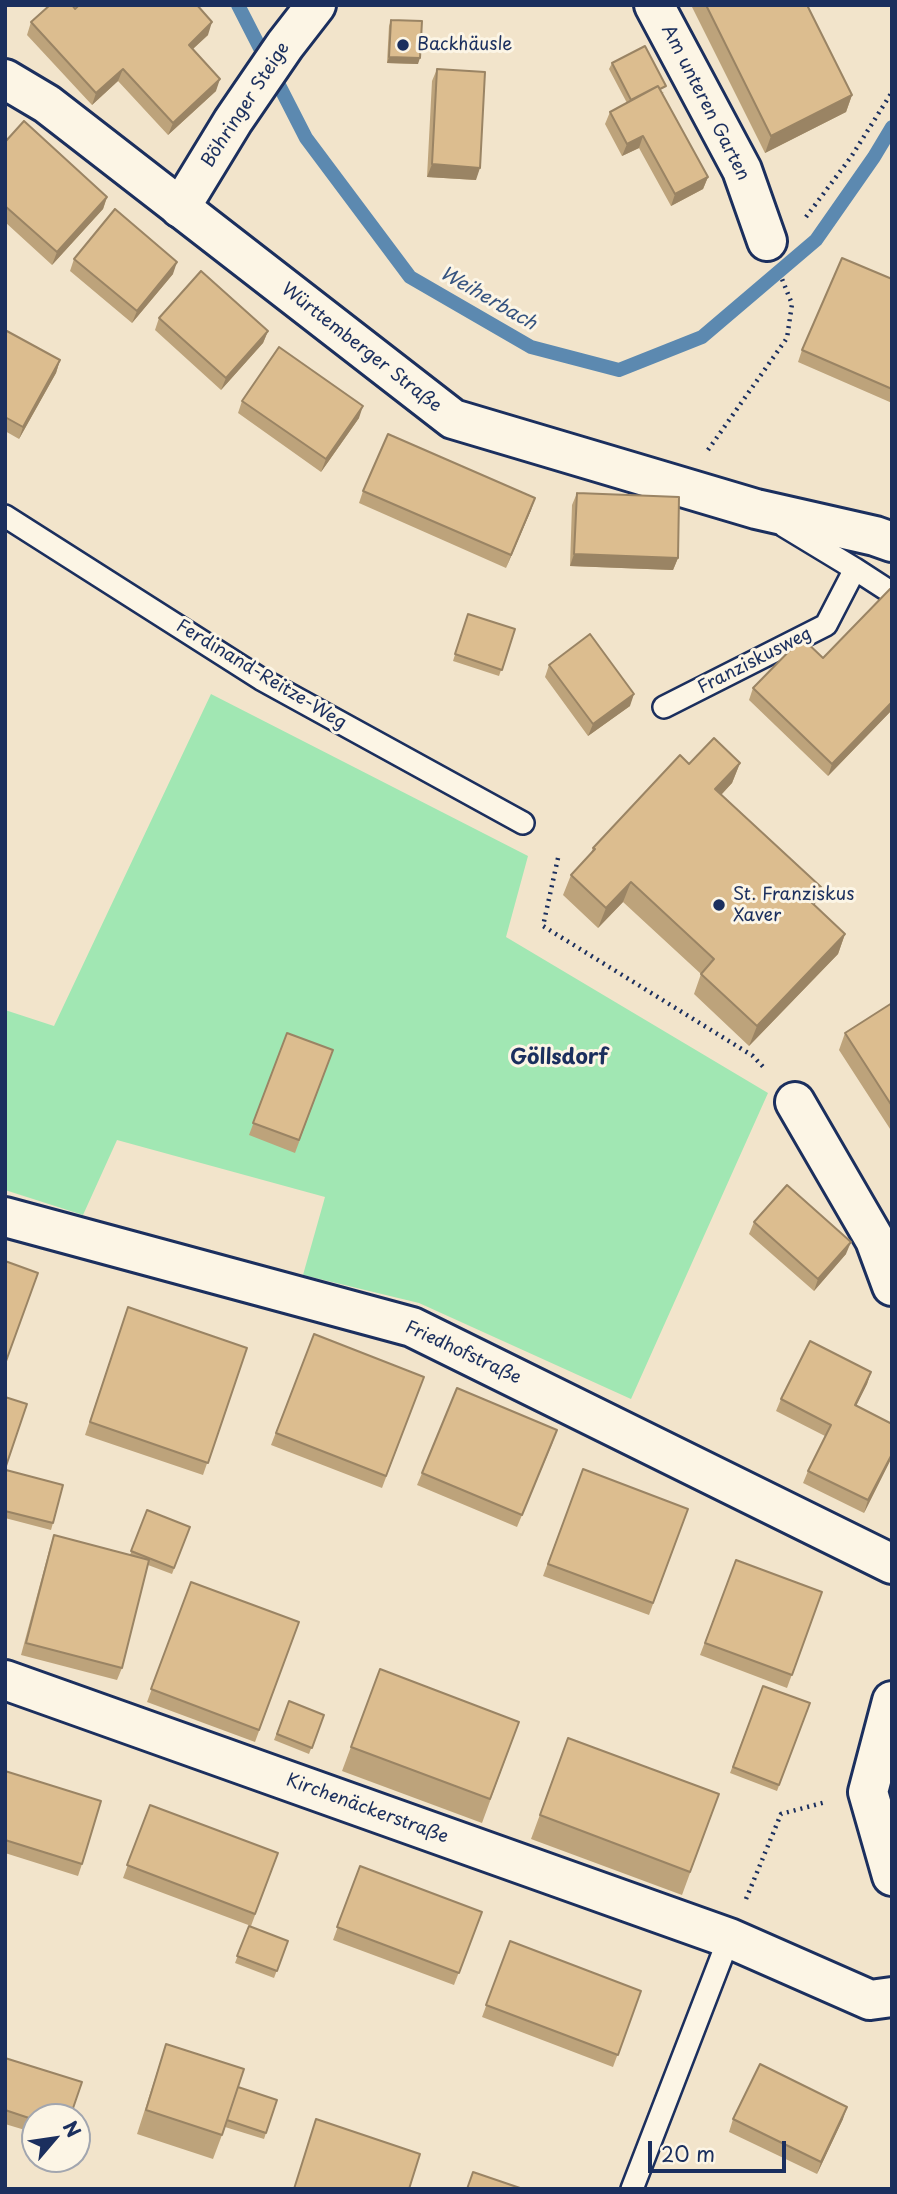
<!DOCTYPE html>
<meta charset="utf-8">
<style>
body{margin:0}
#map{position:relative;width:897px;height:2194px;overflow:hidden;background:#f2e4cb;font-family:"Playpen Sans",sans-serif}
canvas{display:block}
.frame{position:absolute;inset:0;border:7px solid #1b2f5e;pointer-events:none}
.north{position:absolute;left:21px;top:2103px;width:70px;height:70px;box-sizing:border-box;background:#fcf5e5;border:2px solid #a2a6af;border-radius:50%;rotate:61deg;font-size:19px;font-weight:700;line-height:28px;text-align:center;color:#1b2f5e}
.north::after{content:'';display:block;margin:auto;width:24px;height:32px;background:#1b2f5e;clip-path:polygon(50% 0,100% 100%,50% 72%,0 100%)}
.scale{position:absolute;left:648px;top:2141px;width:138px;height:32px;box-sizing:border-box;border:4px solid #1b2f5e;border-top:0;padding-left:9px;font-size:21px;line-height:24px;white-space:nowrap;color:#1b2f5e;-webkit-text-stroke:5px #fcf5e5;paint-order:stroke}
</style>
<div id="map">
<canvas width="897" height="2194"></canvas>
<div class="frame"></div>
<div class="north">N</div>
<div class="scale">20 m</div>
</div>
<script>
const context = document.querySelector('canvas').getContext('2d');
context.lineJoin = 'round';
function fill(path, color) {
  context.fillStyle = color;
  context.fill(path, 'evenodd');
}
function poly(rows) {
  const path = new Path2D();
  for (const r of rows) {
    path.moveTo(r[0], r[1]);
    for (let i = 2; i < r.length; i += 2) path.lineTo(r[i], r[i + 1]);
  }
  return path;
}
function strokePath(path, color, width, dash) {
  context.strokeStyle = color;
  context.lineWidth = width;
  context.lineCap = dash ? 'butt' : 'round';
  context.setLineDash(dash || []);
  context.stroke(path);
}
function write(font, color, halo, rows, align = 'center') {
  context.font = font + ' "Playpen Sans",sans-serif';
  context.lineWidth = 6;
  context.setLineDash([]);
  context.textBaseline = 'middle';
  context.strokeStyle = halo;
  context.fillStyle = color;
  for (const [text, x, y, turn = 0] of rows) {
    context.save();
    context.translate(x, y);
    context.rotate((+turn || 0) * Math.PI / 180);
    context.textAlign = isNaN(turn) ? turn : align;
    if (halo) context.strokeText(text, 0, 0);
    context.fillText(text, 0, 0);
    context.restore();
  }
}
fill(poly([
 [211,694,528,856,506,937,768,1093,631,1399,419,1303,303,1275,325,1197,117,1140,83,1215,5,1190,5,1010,54,1026]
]), '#a1e7b3');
strokePath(poly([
 [238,5,306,138,410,277,531,347,619,370,702,337,816,240,874,157,892,127]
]), '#5c89b0', 14);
const service = poly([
 [5,516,261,679,523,823],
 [855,569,892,593],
 [664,707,826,625,855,569,784,526],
 [632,2189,729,1938]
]);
const minor = poly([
 [654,5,742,170,767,241],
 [180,208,233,121,285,45,316,5],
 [795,1102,875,1240,892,1286],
 [5,1217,412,1327,892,1564],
 [5,1680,729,1938,870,2000,892,1997],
 [892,1701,868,1792,892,1876]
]);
const tertiary = poly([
 [5,79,47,104,453,419,756,509,875,536,892,542]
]);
strokePath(service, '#1b2f5e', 26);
strokePath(minor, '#1b2f5e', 44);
strokePath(tertiary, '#1b2f5e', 44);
strokePath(poly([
 [806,217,851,157,892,92],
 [708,450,787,338,792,304,782,279],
 [558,858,543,926,753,1056,766,1070],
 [746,1899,781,1814,826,1802]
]), '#1b2f5e', 4.5, [2, 5]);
strokePath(service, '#fcf5e5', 21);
strokePath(minor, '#fcf5e5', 38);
strokePath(tertiary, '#fcf5e5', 38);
fill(poly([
 [691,5,807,5,852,95,846,112,765,153],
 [75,9,208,35,193,49,216,91,168,135,118,81,92,105,27,35,31,22],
 [391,20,418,64,387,63,389,26],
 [612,63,664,93,662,93,708,177,703,189,671,206,639,148,622,156,605,124,610,112,627,103,609,69],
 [437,69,476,180,427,177,432,81],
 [5,142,107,197,103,209,52,265,5,222],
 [74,259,173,274,132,323,70,271],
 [892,279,892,403,798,362,802,350],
 [159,318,268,331,263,343,221,390,155,330],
 [5,330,60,360,56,373,19,439,5,431],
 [242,401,359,418,321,472,238,413],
 [363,491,531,510,506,568,359,503],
 [577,493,678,558,673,570,570,566,572,505],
 [892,591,892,710,828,776,749,700,753,688,823,658],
 [468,614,515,629,499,676,453,661],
 [549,665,630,706,588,736,545,677],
 [740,763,732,783,721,795,821,887,814,906,845,934,838,954,749,1046,694,994,701,974,623,902,598,928,563,895,571,875,591,853,593,848,689,764],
 [892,1003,892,1132,839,1050,845,1033],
 [287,1033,333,1050,295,1153,249,1135],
 [754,1222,846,1254,814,1291,749,1234],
 [128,1307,247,1348,203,1475,85,1435],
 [314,1334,424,1377,382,1488,271,1445],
 [871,1372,867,1384,856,1406,892,1457,864,1513,803,1483,808,1471,825,1436,776,1411,781,1399],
 [553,1442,517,1527,417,1485,422,1473],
 [583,1469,688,1509,649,1615,543,1576],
 [5,1473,53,1523,51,1530,5,1518],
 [147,1510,190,1527,172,1574,148,1565,122,1668,117,1680,21,1655,50,1547,54,1535,130,1555],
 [736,1560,822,1592,787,1688,700,1655],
 [191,1582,299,1622,255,1742,147,1702],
 [380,1669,519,1722,482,1823,342,1771],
 [763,1686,810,1703,777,1791,730,1773],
 [289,1701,324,1715,309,1754,274,1740],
 [568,1738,719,1794,682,1895,531,1839],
 [5,1771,82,1864,78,1876,5,1853],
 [150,1805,278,1853,251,1926,123,1878],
 [360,1866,482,1912,454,1985,333,1940],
 [249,1926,288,1941,274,1978,235,1963],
 [510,1941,641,1991,613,2067,482,2017],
 [166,2044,238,2087,277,2100,264,2139,225,2127,213,2159,137,2134],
 [5,2058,35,2117,35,2133,5,2124],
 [733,2119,843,2119,817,2174,729,2132]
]), '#bda37b');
fill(poly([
 [212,22,208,35,184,57,189,45],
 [389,57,420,58,418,64,387,63],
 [123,69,118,81,92,105,96,93],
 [220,79,216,91,168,135,173,123],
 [852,95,846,112,765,153,771,136],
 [643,136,639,148,622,156,627,144],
 [432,164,480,168,476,180,427,177],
 [708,177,703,189,671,206,675,194],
 [107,197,103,209,52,265,57,252],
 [177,262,173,274,132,323,137,311],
 [268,331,263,343,221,390,226,378],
 [60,360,56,373,19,439,23,427],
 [363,406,359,418,321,472,326,459],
 [535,498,531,510,506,568,511,555],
 [574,554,678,558,673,570,570,566],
 [634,694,630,706,588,736,593,724],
 [892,702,892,710,828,776,832,764],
 [740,763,732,783,708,809,715,789],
 [631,882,623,902,598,928,606,908],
 [821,887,814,907,809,900],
 [845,934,838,954,749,1046,757,1026],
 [851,1242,846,1254,814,1291,818,1279],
 [871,1372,867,1384,850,1418,855,1405],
 [892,1454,892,1457,864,1513,868,1500],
 [847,2107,843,2119,817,2174,821,2162]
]), '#9a8464');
const building = poly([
 [50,5,72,5,75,9,79,5,197,5,212,22,189,45,220,79,173,123,123,69,96,93,31,22,50,5],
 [706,5,807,5,852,95,771,136,706,5],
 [391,20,422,21,420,58,389,57,391,20],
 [645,46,666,86,660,89,658,86,631,100,612,63,645,46],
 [437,69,485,72,480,168,432,164,437,69],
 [658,86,708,177,675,194,643,136,627,144,610,112,658,86],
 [24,121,107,197,57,252,5,206,5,142,24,121],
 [115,209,177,262,137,311,74,259,115,209],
 [842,258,892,279,892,389,802,350,842,258],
 [201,271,268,331,226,378,159,318,201,271],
 [5,330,60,360,23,427,5,417,5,330],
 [279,347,363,406,326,459,242,401,279,347],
 [388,434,535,498,511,555,363,491,388,434],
 [577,493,679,497,678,558,574,554,577,493],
 [890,589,892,591,892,702,832,764,753,688,802,638,823,658,890,589],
 [468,614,515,629,502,670,455,654,468,614],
 [590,634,634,694,593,724,549,665,590,634],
 [714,738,740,763,715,789,821,887,809,900,845,934,757,1026,701,974,714,959,631,882,606,908,571,875,595,849,593,848,680,755,689,764,714,738],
 [892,1003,892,1106,845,1033,892,1003],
 [287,1033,333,1050,299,1140,253,1123,287,1033],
 [787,1185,851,1242,818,1279,754,1222,787,1185],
 [5,1261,38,1273,5,1364,5,1261],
 [128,1307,247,1348,208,1463,90,1422,128,1307],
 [314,1334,424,1377,386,1476,276,1433,314,1334],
 [810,1341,871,1372,855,1405,892,1424,892,1454,868,1500,808,1471,831,1425,781,1399,810,1341],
 [457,1388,557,1430,522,1515,422,1473,457,1388],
 [5,1397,27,1404,6,1466,5,1465,5,1397],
 [583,1469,688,1509,653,1603,548,1564,583,1469],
 [6,1470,63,1485,53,1523,5,1511,6,1470],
 [147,1510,190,1527,174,1568,131,1551,147,1510],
 [54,1535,149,1560,122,1668,26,1643,54,1535],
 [736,1560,822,1592,792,1675,705,1643,736,1560],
 [191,1582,299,1622,259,1730,151,1689,191,1582],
 [380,1669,519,1722,490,1799,351,1747,380,1669],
 [763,1686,810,1703,779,1785,733,1767,763,1686],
 [289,1701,324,1715,312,1748,277,1734,289,1701],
 [568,1738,719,1794,690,1872,540,1815,568,1738],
 [5,1771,101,1801,82,1864,5,1840,5,1771],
 [150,1805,278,1853,255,1914,127,1865,150,1805],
 [360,1866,482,1912,459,1973,337,1927,360,1866],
 [249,1926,288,1941,277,1971,237,1956,249,1926],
 [510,1941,641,1991,618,2055,486,2005,510,1941],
 [166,2044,244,2069,222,2135,146,2110,166,2044],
 [5,2058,82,2082,70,2117,35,2117,35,2120,5,2110,5,2058],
 [760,2064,847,2107,821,2162,733,2119,760,2064],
 [238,2087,277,2100,266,2133,227,2120,238,2087],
 [316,2119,420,2154,409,2189,294,2189,316,2119],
 [473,2172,523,2189,467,2189,473,2172]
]);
fill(building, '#dcbd8f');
strokePath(building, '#9a8464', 2);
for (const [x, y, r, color] of [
 [403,45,7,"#1b2f5e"],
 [719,905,7,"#1b2f5e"]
]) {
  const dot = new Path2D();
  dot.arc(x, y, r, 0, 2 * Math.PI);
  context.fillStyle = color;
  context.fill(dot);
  strokePath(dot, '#fcf5e5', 2.5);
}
write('18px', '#1b2f5e', '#fcf5e5', [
 ["Backhäusle",417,45],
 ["St. Franziskus",733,895],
 ["Xaver",733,916]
], 'left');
write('18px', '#1b2f5e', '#fcf5e5', [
 ["Am unteren Garten",705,103,63],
 ["Böhringer Steige",246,105,-57],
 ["Württemberger Straße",361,348,38],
 ["Franziskusweg",755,661,-27],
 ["Ferdinand-Reitze-Weg",261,675,31],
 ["Friedhofstraße",463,1353,25],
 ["Kirchenäckerstraße",367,1809,20]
]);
write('italic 19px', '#365480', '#fcf5e5', [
 ["Weiherbach",488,299,30]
]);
write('bold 21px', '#1b2f5e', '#fcf5e5', [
 ["Göllsdorf",559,1058]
]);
</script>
